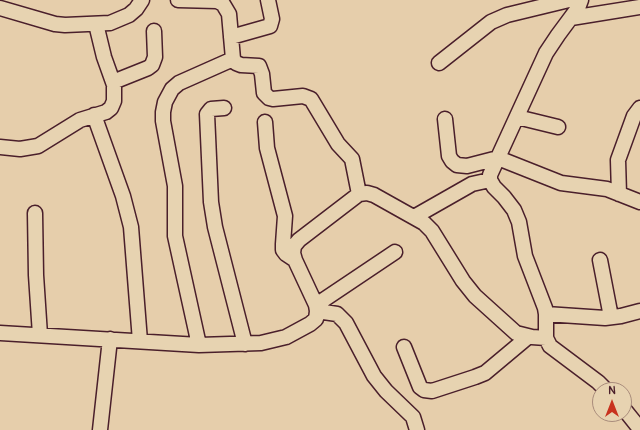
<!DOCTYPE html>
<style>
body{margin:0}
#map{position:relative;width:640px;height:430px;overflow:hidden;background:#e6ceab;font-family:Pangolin,sans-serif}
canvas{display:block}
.north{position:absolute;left:592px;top:382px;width:40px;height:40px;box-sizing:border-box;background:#e7d3b1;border:1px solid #a88b7b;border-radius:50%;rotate:0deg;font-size:11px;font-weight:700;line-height:16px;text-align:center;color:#4a1f2b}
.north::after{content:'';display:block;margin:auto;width:14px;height:18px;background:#c8321e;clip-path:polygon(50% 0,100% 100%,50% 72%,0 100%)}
</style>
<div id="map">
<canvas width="640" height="430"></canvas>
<div class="north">N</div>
</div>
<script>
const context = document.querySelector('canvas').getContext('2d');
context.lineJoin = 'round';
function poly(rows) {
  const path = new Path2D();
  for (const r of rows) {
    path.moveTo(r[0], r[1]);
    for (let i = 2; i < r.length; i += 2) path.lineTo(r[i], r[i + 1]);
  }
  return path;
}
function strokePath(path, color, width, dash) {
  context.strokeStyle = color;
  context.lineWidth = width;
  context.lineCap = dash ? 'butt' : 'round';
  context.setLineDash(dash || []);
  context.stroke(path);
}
const minor = poly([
 [178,0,217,1,223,4,229,14,233,59,236,63,241,65,259,66,262,74,264,93,269,98,273,99,303,96,311,99,338,144,352,159,359,194],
 [581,0,578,8,558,35,546,53,490,175,490,180,494,187,504,197,514,210,519,222,525,256,545,308,546,314,546,338,550,346,598,382,606,390],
 [0,8,55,24,65,25,110,23,129,15,136,9,142,0],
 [571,18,640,7],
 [231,37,270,26,272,19,268,0],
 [439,63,491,22,507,15,569,0],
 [113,82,148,68,152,65,155,57,154,31],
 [224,108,211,109,207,114,211,202,215,227,245,344],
 [94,115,123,196,131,227,140,341],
 [517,117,558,127],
 [445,119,449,156,452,161,457,165,467,166,498,158,561,183,607,189,640,202],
 [265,122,267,148,285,216,283,244,283,250,286,254,295,260],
 [0,147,20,149,38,146,80,120,106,112,111,108,114,101,114,85,104,57,96,24],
 [619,194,618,160,634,116,640,108],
 [35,213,36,275,40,335],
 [414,217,472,184,490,180],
 [600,260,611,317],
 [316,305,395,252],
 [317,311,337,314,346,323,374,376,386,391,413,417,417,430],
 [546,314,605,318,621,316,640,311],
 [0,333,199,345,261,343,286,337,310,324,316,319,317,311,316,305,295,260,293,253,294,246,299,240,359,194,367,193,374,195,424,223,432,231,463,281,475,296,516,333,532,337,546,338],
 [199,345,175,236,175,186,163,121,163,112,165,102,172,89,179,83,233,59],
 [404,347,420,387,424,390,432,391,475,377,485,373,528,337],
 [624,409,640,429],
 [100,430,110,339]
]);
strokePath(minor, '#4a1f2b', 17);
strokePath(minor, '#e7d3b1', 14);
</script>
